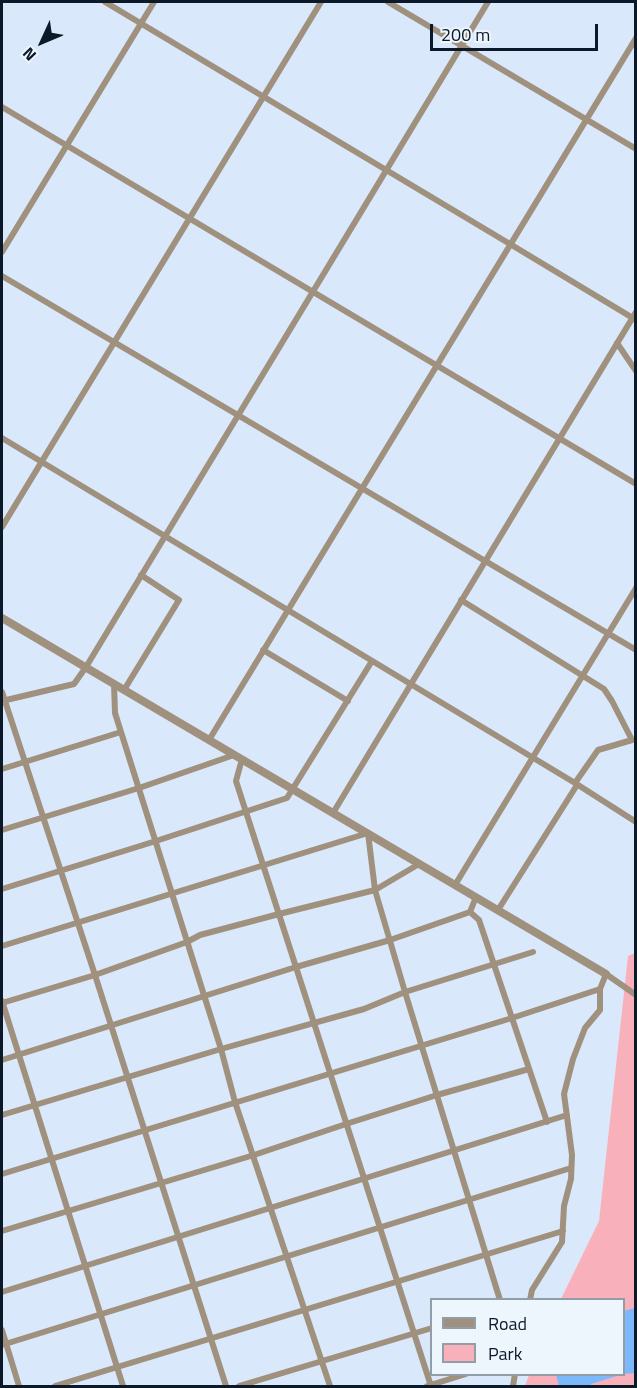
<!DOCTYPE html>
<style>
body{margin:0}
#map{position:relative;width:637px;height:1388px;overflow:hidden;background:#d9e8fa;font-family:"Titillium Web",sans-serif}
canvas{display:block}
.frame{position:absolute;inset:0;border:3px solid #0b1928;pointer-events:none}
.legend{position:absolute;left:430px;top:1298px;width:195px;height:78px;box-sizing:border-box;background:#edf5fd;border:2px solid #939da8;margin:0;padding:8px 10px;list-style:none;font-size:18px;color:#0b1928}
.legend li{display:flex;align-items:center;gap:12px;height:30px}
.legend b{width:30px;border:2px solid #939da8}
.north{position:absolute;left:12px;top:12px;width:60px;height:60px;-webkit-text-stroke:4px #edf5fd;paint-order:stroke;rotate:226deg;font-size:16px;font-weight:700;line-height:24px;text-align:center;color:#0b1928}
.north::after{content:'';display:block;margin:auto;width:21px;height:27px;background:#0b1928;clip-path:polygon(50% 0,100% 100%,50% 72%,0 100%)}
.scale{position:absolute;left:430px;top:24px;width:168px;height:27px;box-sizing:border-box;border:3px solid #0b1928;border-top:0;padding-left:8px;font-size:18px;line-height:21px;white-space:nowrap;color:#0b1928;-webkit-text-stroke:4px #edf5fd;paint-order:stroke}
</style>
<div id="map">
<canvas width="637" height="1388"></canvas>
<div class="frame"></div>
<ul class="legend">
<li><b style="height:8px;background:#a0917e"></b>Road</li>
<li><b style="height:16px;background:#f8b1ba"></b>Park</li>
</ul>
<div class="north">N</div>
<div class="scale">200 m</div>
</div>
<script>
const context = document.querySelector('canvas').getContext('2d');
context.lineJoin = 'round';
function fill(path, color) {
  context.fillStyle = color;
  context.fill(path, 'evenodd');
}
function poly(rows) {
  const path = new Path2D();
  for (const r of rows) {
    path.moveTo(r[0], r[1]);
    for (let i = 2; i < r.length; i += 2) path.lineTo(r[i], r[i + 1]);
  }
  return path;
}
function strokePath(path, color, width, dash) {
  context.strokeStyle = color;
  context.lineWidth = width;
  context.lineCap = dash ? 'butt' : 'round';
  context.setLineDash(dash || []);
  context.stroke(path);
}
fill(poly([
 [635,953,635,1386,525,1386,529,1375,624,1374,624,1300,561,1299,599,1221,628,956]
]), '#f8b1ba');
fill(poly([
 [635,1308,635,1373,624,1374,624,1311],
 [556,1375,620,1375,591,1384,591,1386,559,1386]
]), '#7cb9fc');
strokePath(poly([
 [105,2,510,244,636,320],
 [388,2,636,149],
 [2,107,636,484],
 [2,252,154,2],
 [2,276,636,650],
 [617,343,636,371],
 [2,438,575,783],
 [2,527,321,2],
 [461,600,604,689,612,701,632,740,598,750,575,783,636,822],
 [263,650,348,701],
 [114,684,115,713,221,1049,235,1102,330,1386],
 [124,690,179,600,141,575],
 [2,692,95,975,226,1386],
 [2,701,74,684,86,667,488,2],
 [209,740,636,38],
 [242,759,236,781,431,1386],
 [2,769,121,732],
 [333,813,636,312],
 [2,830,139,788,234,755],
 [455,885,636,588],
 [2,889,156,841,287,798,372,661],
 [498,910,577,785],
 [470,912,479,920,547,1122],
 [2,946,368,833,375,890,405,992,500,1300],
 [2,1001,123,1386],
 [2,1003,95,975,187,942,200,935,279,914,375,890,419,864],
 [2,1060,296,967,390,940,470,912,476,897],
 [2,1115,221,1049,364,1009,405,992,533,952],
 [2,1174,512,1018,600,989],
 [2,1231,254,1155,346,1124,437,1095,529,1069],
 [2,1292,567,1115],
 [530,1300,532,1290,562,1242,564,1206,571,1179,572,1155,564,1094,573,1059,585,1028,600,1010,600,989,606,974,636,995],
 [2,1330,19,1386],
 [2,1345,571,1168],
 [55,1386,563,1231],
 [239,1386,432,1328],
 [427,1386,466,1374],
 [513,1386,515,1374]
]), '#a0917e', 6);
strokePath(poly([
 [2,618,606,974]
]), '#a0917e', 8);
</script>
